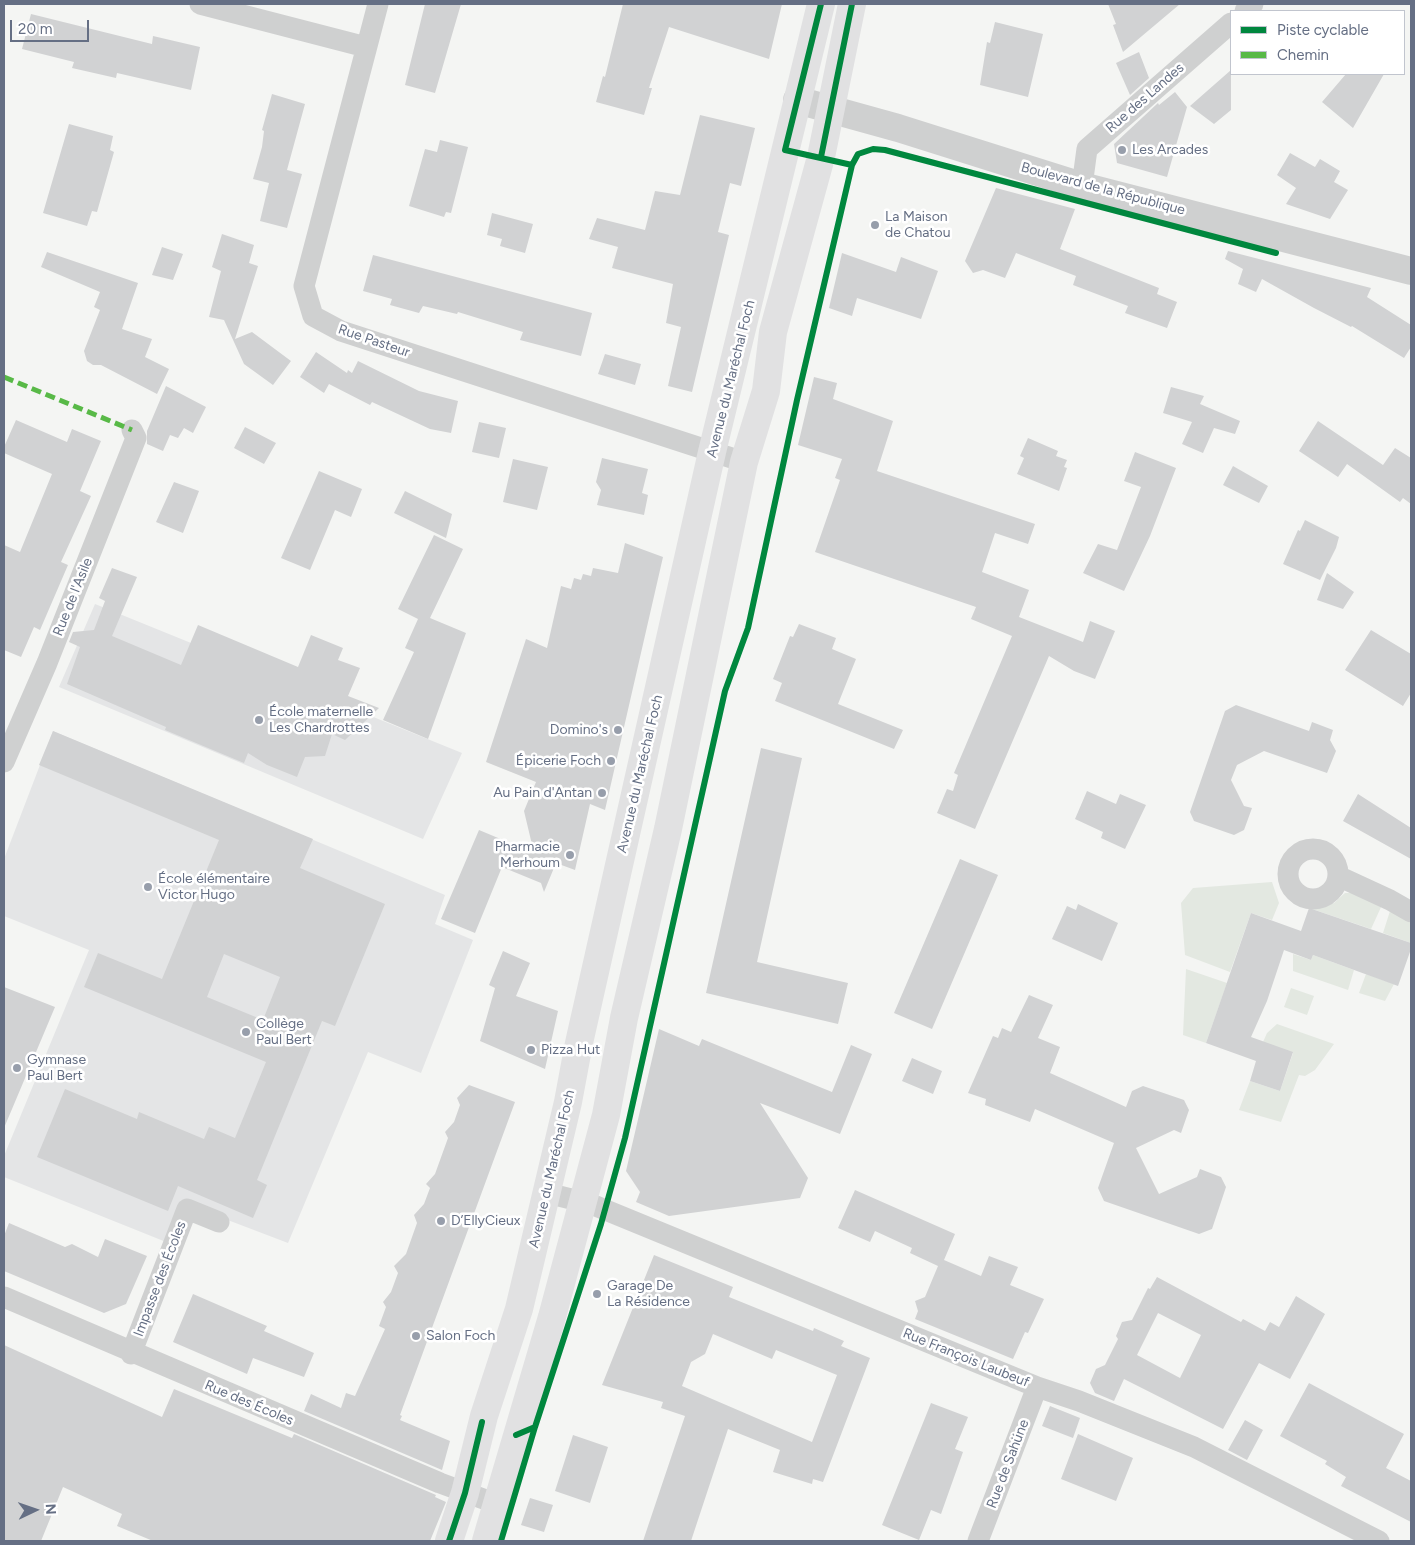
<!DOCTYPE html>
<meta charset="utf-8">
<style>
body{margin:0}
#map{position:relative;width:1415px;height:1545px;overflow:hidden;background:#f4f5f3;font-family:Figtree,sans-serif}
canvas{display:block}
.frame{position:absolute;inset:0;border:5px solid #656f84;pointer-events:none}
.legend{position:absolute;left:1230px;top:10px;width:175px;height:65px;box-sizing:border-box;background:#fff;border:1px solid #c1c5ce;margin:0;padding:6px 9px;list-style:none;font-size:15px;color:#656f84}
.legend li{display:flex;align-items:center;gap:10px;height:25px}
.legend b{width:25px;border:1px solid #c1c5ce}
.north{position:absolute;left:10px;top:1485px;width:50px;height:50px;-webkit-text-stroke:4px #fff;paint-order:stroke;rotate:87deg;font-size:14px;font-weight:700;line-height:20px;text-align:center;color:#656f84}
.north::after{content:'';display:block;margin:auto;width:18px;height:22px;background:#656f84;clip-path:polygon(50% 0,100% 100%,50% 72%,0 100%)}
.scale{position:absolute;left:10px;top:20px;width:79px;height:22px;box-sizing:border-box;border:2px solid #656f84;border-top:0;padding-left:6px;font-size:15px;line-height:18px;white-space:nowrap;color:#656f84;-webkit-text-stroke:4px #fff;paint-order:stroke}
</style>
<div id="map">
<canvas width="1415" height="1545"></canvas>
<div class="frame"></div>
<ul class="legend">
<li><b style="height:6px;background:#00873e"></b>Piste cyclable</li>
<li><b style="height:6px;background:#58b947"></b>Chemin</li>
</ul>
<div class="north">N</div>
<div class="scale">20 m</div>
</div>
<script>
const context = document.querySelector('canvas').getContext('2d');
context.lineJoin = 'round';
function fill(path, color) {
  context.fillStyle = color;
  context.fill(path, 'evenodd');
}
function poly(rows) {
  const path = new Path2D();
  for (const r of rows) {
    if (r.length === 3) {
      path.moveTo(r[0] + r[2], r[1]);
      path.arc(r[0], r[1], r[2], 0, 2 * Math.PI);
      continue;
    }
    path.moveTo(r[0], r[1]);
    for (let i = 2; i < r.length; i += 2) path.lineTo(r[i], r[i + 1]);
  }
  return path;
}
function strokePath(path, color, width, dash) {
  context.strokeStyle = color;
  context.lineWidth = width;
  context.lineCap = dash ? 'butt' : 'round';
  context.setLineDash(dash || []);
  context.stroke(path);
}
function write(font, color, halo, rows, align = 'center') {
  context.font = font + ' Figtree,sans-serif';
  context.lineWidth = 5;
  context.setLineDash([]);
  context.textBaseline = 'middle';
  context.strokeStyle = halo;
  context.fillStyle = color;
  for (const [text, x, y, turn = 0] of rows) {
    context.save();
    context.translate(x, y);
    context.rotate((+turn || 0) * Math.PI / 180);
    context.textAlign = isNaN(turn) ? turn : align;
    if (halo) context.strokeText(text, 0, 0);
    context.fillText(text, 0, 0);
    context.restore();
  }
}
fill(poly([
 [95,604,462,753,423,839,59,687],
 [53,731,445,895,435,924,473,940,421,1073,368,1052,288,1243,191,1206,176,1246,4,1177,4,1156,89,950,4,916,4,859]
]), '#e4e5e6');
fill(poly([
 [1272,882,1279,903,1272,920,1251,913,1230,972,1185,955,1181,903,1193,888],
 [1345,893,1353,893,1382,905,1371,929,1309,908,1334,903],
 [1390,911,1411,923,1411,943,1383,933],
 [1293,954,1311,960,1313,955,1354,970,1348,990,1293,971],
 [1186,969,1227,983,1206,1043,1183,1035],
 [1366,974,1394,984,1385,1001,1359,993],
 [1291,988,1314,996,1307,1015,1284,1007],
 [1277,1024,1334,1044,1315,1070,1305,1076,1299,1075,1281,1122,1239,1110,1250,1081,1280,1091,1293,1053,1263,1042,1267,1033]
]), '#e3e8e1');
fill(poly([
 [425,4,461,4,435,93,405,85],
 [623,4,782,4,769,59,669,27,649,88,652,88,644,115,596,102,603,76,605,77],
 [1108,4,1180,4,1123,52,1113,25,1116,24],
 [31,14,152,44,153,36,200,47,191,90,117,73,116,78,72,68,74,62,22,49],
 [995,22,1043,34,1028,97,980,85,987,42,990,43],
 [1139,52,1149,78,1130,95,1116,63],
 [1231,70,1231,110,1214,124,1190,106],
 [1346,74,1384,74,1353,128,1322,102],
 [1175,92,1187,107,1167,177,1117,163,1114,144,1158,103,1159,105],
 [272,94,305,104,287,170,302,174,287,228,260,221,269,183,253,179,262,147,264,131,262,130],
 [700,115,755,128,741,186,730,183,718,232,729,235,692,392,668,386,681,327,666,323,673,284,612,268,618,247,589,239,597,218,645,230,655,191,680,195],
 [69,124,113,136,110,150,114,152,97,212,92,211,87,226,43,213],
 [440,140,468,147,451,213,446,212,444,217,409,206,425,149,437,152],
 [1290,153,1315,167,1320,159,1340,171,1334,182,1348,190,1330,219,1286,204,1296,188,1277,175],
 [996,188,1075,209,1060,249,1159,288,1157,294,1177,302,1167,328,1125,313,1128,306,1073,285,1076,276,1016,253,1005,278,983,270,973,273,965,261],
 [492,213,533,224,525,253,500,246,502,239,487,235],
 [222,234,254,245,249,263,258,266,235,339,252,332,291,361,273,385,244,364,224,320,209,317,221,271,212,267],
 [162,247,183,254,173,280,152,275],
 [1228,251,1371,288,1367,297,1411,325,1411,347,1404,358,1352,326,1351,327,1314,308,1262,279,1256,292,1238,284,1243,269,1225,259],
 [47,252,138,283,122,329,152,339,145,357,169,369,157,394,101,365,93,365,87,361,84,351,100,310,94,307,100,292,41,267],
 [842,253,896,272,901,257,938,271,921,319,857,298,852,316,829,308],
 [373,255,592,313,581,356,520,340,523,332,458,312,457,314,423,306,419,313,390,305,392,299,363,291],
 [316,352,347,373,348,370,352,373,358,361,419,391,458,401,451,433,430,429,372,402,370,405,329,384,324,393,300,377],
 [605,354,641,364,635,385,598,374],
 [814,377,837,383,833,399,893,421,877,471,1035,524,1028,544,995,533,982,572,1029,590,1019,617,1083,642,1090,621,1115,631,1095,679,1074,671,1049,656,975,829,937,813,947,789,953,791,958,775,954,773,1012,636,971,619,976,607,815,552,840,480,835,478,842,459,798,445],
 [166,386,206,407,193,433,184,428,178,438,170,435,163,451,147,444,147,431],
 [1171,387,1204,396,1200,404,1240,421,1235,434,1214,428,1203,453,1182,444,1192,422,1163,413],
 [16,420,67,442,72,429,101,441,80,491,91,496,61,562,68,565,40,630,34,627,21,657,4,650,4,545,20,552,52,474,4,453,4,447],
 [1318,421,1383,465,1395,448,1411,458,1411,504,1403,498,1400,502,1347,464,1338,477,1299,451],
 [479,422,506,428,499,458,472,452],
 [245,427,276,443,264,464,234,448],
 [1028,438,1058,451,1056,456,1067,460,1064,467,1067,468,1059,491,1017,474,1024,458,1020,456],
 [1135,452,1176,468,1150,536,1124,591,1083,573,1098,544,1117,550,1141,487,1124,481],
 [602,458,648,469,642,493,648,495,644,515,597,505,601,490,596,482],
 [513,459,548,467,537,510,503,502],
 [1233,466,1268,486,1259,503,1223,485],
 [319,471,362,489,351,517,335,510,310,570,281,558],
 [174,482,199,491,183,533,156,522],
 [405,491,452,514,446,538,394,513],
 [1305,520,1339,537,1336,548,1320,580,1283,564,1298,530,1300,531],
 [434,535,463,549,430,618,466,633,428,739,383,720,414,652,405,648,418,619,398,609],
 [625,543,663,557,605,810,590,804,575,870,556,863,544,892,541,883,502,867,475,933,441,919,479,830,534,853,524,811,536,782,486,762,526,639,547,648,561,586,571,589,574,578,581,580,583,574,591,576,593,568,618,573],
 [112,568,137,577,112,636,181,665,198,625,298,667,311,635,343,648,338,660,360,668,348,696,379,708,345,740,332,734,325,756,305,757,297,777,267,765,248,753,244,763,165,730,166,727,67,684,80,647,69,642,73,632,94,630,105,601,99,598],
 [1327,573,1354,592,1343,609,1317,600],
 [799,624,836,638,832,649,856,659,838,704,903,730,894,749,775,701,782,683,773,679,790,636,793,637],
 [1371,630,1411,654,1411,693,1403,706,1345,670],
 [1236,705,1309,731,1312,722,1333,730,1330,740,1336,751,1327,773,1264,751,1237,765,1231,780,1244,806,1252,808,1244,830,1234,835,1194,821,1190,812,1225,711],
 [53,731,313,839,300,868,385,904,335,1026,322,1021,257,1180,267,1185,253,1218,178,1186,168,1211,37,1157,65,1089,137,1119,139,1112,204,1139,209,1127,235,1138,266,1062,84,987,98,953,162,979,219,840,39,765],
 [224,954,280,977,263,1020,207,997],
 [761,748,802,758,757,962,848,983,838,1024,706,993],
 [1087,791,1116,804,1120,794,1146,805,1125,849,1101,838,1103,832,1075,819],
 [1358,794,1411,828,1411,859,1343,821],
 [960,859,998,875,932,1029,894,1013],
 [1078,904,1118,923,1102,961,1052,939,1067,906,1076,910],
 [1309,908,1411,943,1411,949,1398,986,1313,955,1311,960,1284,950,1267,1001,1251,1037,1293,1052,1280,1091,1250,1081,1256,1061,1206,1043,1251,913,1301,931],
 [503,951,530,963,516,996,558,1011,545,1069,480,1041,495,988,489,985],
 [4,987,55,1007,4,1128],
 [1029,995,1053,1005,1038,1038,1060,1047,1050,1073,1126,1107,1132,1091,1143,1086,1184,1100,1189,1110,1181,1133,1174,1130,1136,1148,1159,1194,1197,1177,1200,1169,1221,1177,1226,1187,1212,1229,1199,1234,1104,1201,1098,1188,1114,1143,1035,1109,1030,1122,985,1105,986,1099,968,1093,993,1036,998,1038,1002,1028,1011,1032],
 [659,1029,699,1046,702,1039,832,1092,851,1045,872,1054,840,1134,760,1103,808,1178,800,1198,669,1216,636,1202,640,1192,626,1171],
 [912,1058,942,1071,933,1094,902,1081],
 [469,1085,515,1102,400,1415,402,1416,400,1420,450,1441,442,1470,304,1411,311,1394,341,1408,346,1393,355,1396,385,1329,379,1326,386,1307,383,1302,391,1292,398,1273,394,1266,406,1254,417,1223,414,1215,424,1204,430,1188,426,1184,435,1174,448,1138,445,1132,454,1122,460,1105,457,1098],
 [855,1190,955,1234,944,1260,981,1276,989,1256,1018,1267,1010,1285,1044,1299,1028,1333,1025,1332,1013,1359,915,1319,918,1311,915,1301,925,1297,938,1266,910,1253,912,1248,875,1231,870,1242,838,1228],
 [9,1223,65,1247,72,1244,98,1257,105,1239,147,1256,126,1304,104,1313,4,1271,4,1236],
 [654,1255,733,1287,729,1297,813,1331,814,1328,844,1341,841,1346,870,1358,823,1482,813,1479,812,1484,773,1472,780,1450,728,1429,691,1541,643,1541,685,1416,661,1408,663,1402,602,1385],
 [713,1334,772,1359,776,1350,837,1375,812,1442,682,1386,691,1362,705,1354],
 [1157,1277,1241,1322,1243,1319,1265,1331,1270,1322,1279,1327,1296,1296,1325,1314,1290,1379,1259,1363,1223,1429,1124,1379,1114,1401,1095,1393,1090,1383,1096,1369,1105,1365,1118,1339,1116,1336,1122,1322,1132,1320,1148,1288,1150,1289],
 [1158,1313,1201,1335,1180,1378,1137,1355],
 [193,1294,267,1326,264,1331,314,1353,304,1377,253,1358,247,1374,173,1342],
 [4,1345,162,1417,174,1389,292,1438,294,1434,436,1495,435,1497,446,1502,430,1541,153,1541,117,1526,122,1514,63,1487,41,1541,4,1541],
 [1309,1383,1404,1434,1386,1468,1411,1481,1411,1522,1341,1486,1346,1477,1325,1464,1327,1461,1280,1436],
 [931,1403,968,1417,955,1449,963,1452,941,1514,931,1510,919,1540,882,1525],
 [1050,1406,1080,1418,1073,1438,1042,1426],
 [1245,1420,1263,1430,1247,1460,1228,1450],
 [1078,1434,1133,1458,1116,1501,1061,1479],
 [573,1435,608,1447,590,1503,555,1491],
 [530,1498,553,1505,544,1532,521,1525]
]), '#d1d2d3');
strokePath(poly([
 [200,4,366,47],
 [378,4,304,286,313,316,341,331,744,462],
 [1245,11,1253,4],
 [1082,186,1087,149,1231,23],
 [4,762,47,663,136,438,132,430],
 [1313,874,25],
 [1338,876,1390,900,1411,912],
 [547,1193,591,1204,1037,1387,1079,1401,1194,1447,1379,1541],
 [4,1297,440,1483,497,1504],
 [131,1354,187,1209,219,1222],
 [978,1541,1037,1387]
]), '#cfd0d0', 21);
strokePath(poly([
 [797,100,898,128,1082,186,1411,271]
]), '#cfd0d0', 28);
strokePath(poly([
 [449,1541,465,1493,484,1416,519,1309,568,1102,579,1043,712,452,821,4],
 [486,1541,552,1317,606,1115,624,1018,668,829,744,462,766,391,773,332,821,157,852,4]
]), '#e1e1e2', 28);
strokePath(poly([
 [4,377,132,430]
]), '#58b947', 5, [10, 5]);
strokePath(poly([
 [821,4,785,150,852,165],
 [821,157,852,4],
 [516,1435,535,1427,601,1224,625,1138,725,691,748,628,797,400,852,165,858,154,873,149,885,150,1276,253],
 [449,1541,465,1493,482,1422],
 [501,1541,535,1427]
]), '#00873e', 6);
for (const [x, y, r, color] of [
 [1122,150,5,"#979eab"],
 [875,225,5,"#979eab"],
 [259,720,5,"#979eab"],
 [618,730,5,"#979eab"],
 [611,761,5,"#979eab"],
 [602,793,5,"#979eab"],
 [570,855,5,"#979eab"],
 [148,887,5,"#979eab"],
 [246,1032,5,"#979eab"],
 [531,1050,5,"#979eab"],
 [17,1068,5,"#979eab"],
 [441,1221,5,"#979eab"],
 [597,1294,5,"#979eab"],
 [416,1336,5,"#979eab"]
]) {
  const dot = new Path2D();
  dot.arc(x, y, r, 0, 2 * Math.PI);
  context.fillStyle = color;
  context.fill(dot);
  strokePath(dot, '#fff', 2);
}
write('14px', '#656f84', '#fff', [
 ["Rue des Landes",1145,98,-41],
 ["Boulevard de la République",1103,189,15],
 ["Rue Pasteur",374,341,19],
 ["Avenue du Maréchal Foch",731,379,-76],
 ["Rue de l'Asile",73,597,-68],
 ["Avenue du Maréchal Foch",640,774,-77],
 ["Avenue du Maréchal Foch",552,1169,-77],
 ["Impasse des Écoles",160,1279,-69],
 ["Rue François Laubeuf",966,1358,22],
 ["Rue des Écoles",249,1403,23],
 ["Rue de Sahüne",1008,1464,-69]
]);
write('14px', '#656f84', '#fff', [
 ["Les Arcades",1132,150],
 ["La Maison",885,217],
 ["de Chatou",885,233],
 ["École maternelle",269,712],
 ["Les Chardrottes",269,728],
 ["Domino's",608,730,"right"],
 ["Épicerie Foch",601,761,"right"],
 ["Au Pain d'Antan",592,793,"right"],
 ["Pharmacie",560,847,"right"],
 ["Merhoum",560,863,"right"],
 ["École élémentaire",158,879],
 ["Victor Hugo",158,895],
 ["Collège",256,1024],
 ["Paul Bert",256,1040],
 ["Pizza Hut",541,1050],
 ["Gymnase",27,1060],
 ["Paul Bert",27,1076],
 ["D’EllyCieux",451,1221],
 ["Garage De",607,1286],
 ["La Résidence",607,1302],
 ["Salon Foch",426,1336]
], 'left');
</script>
